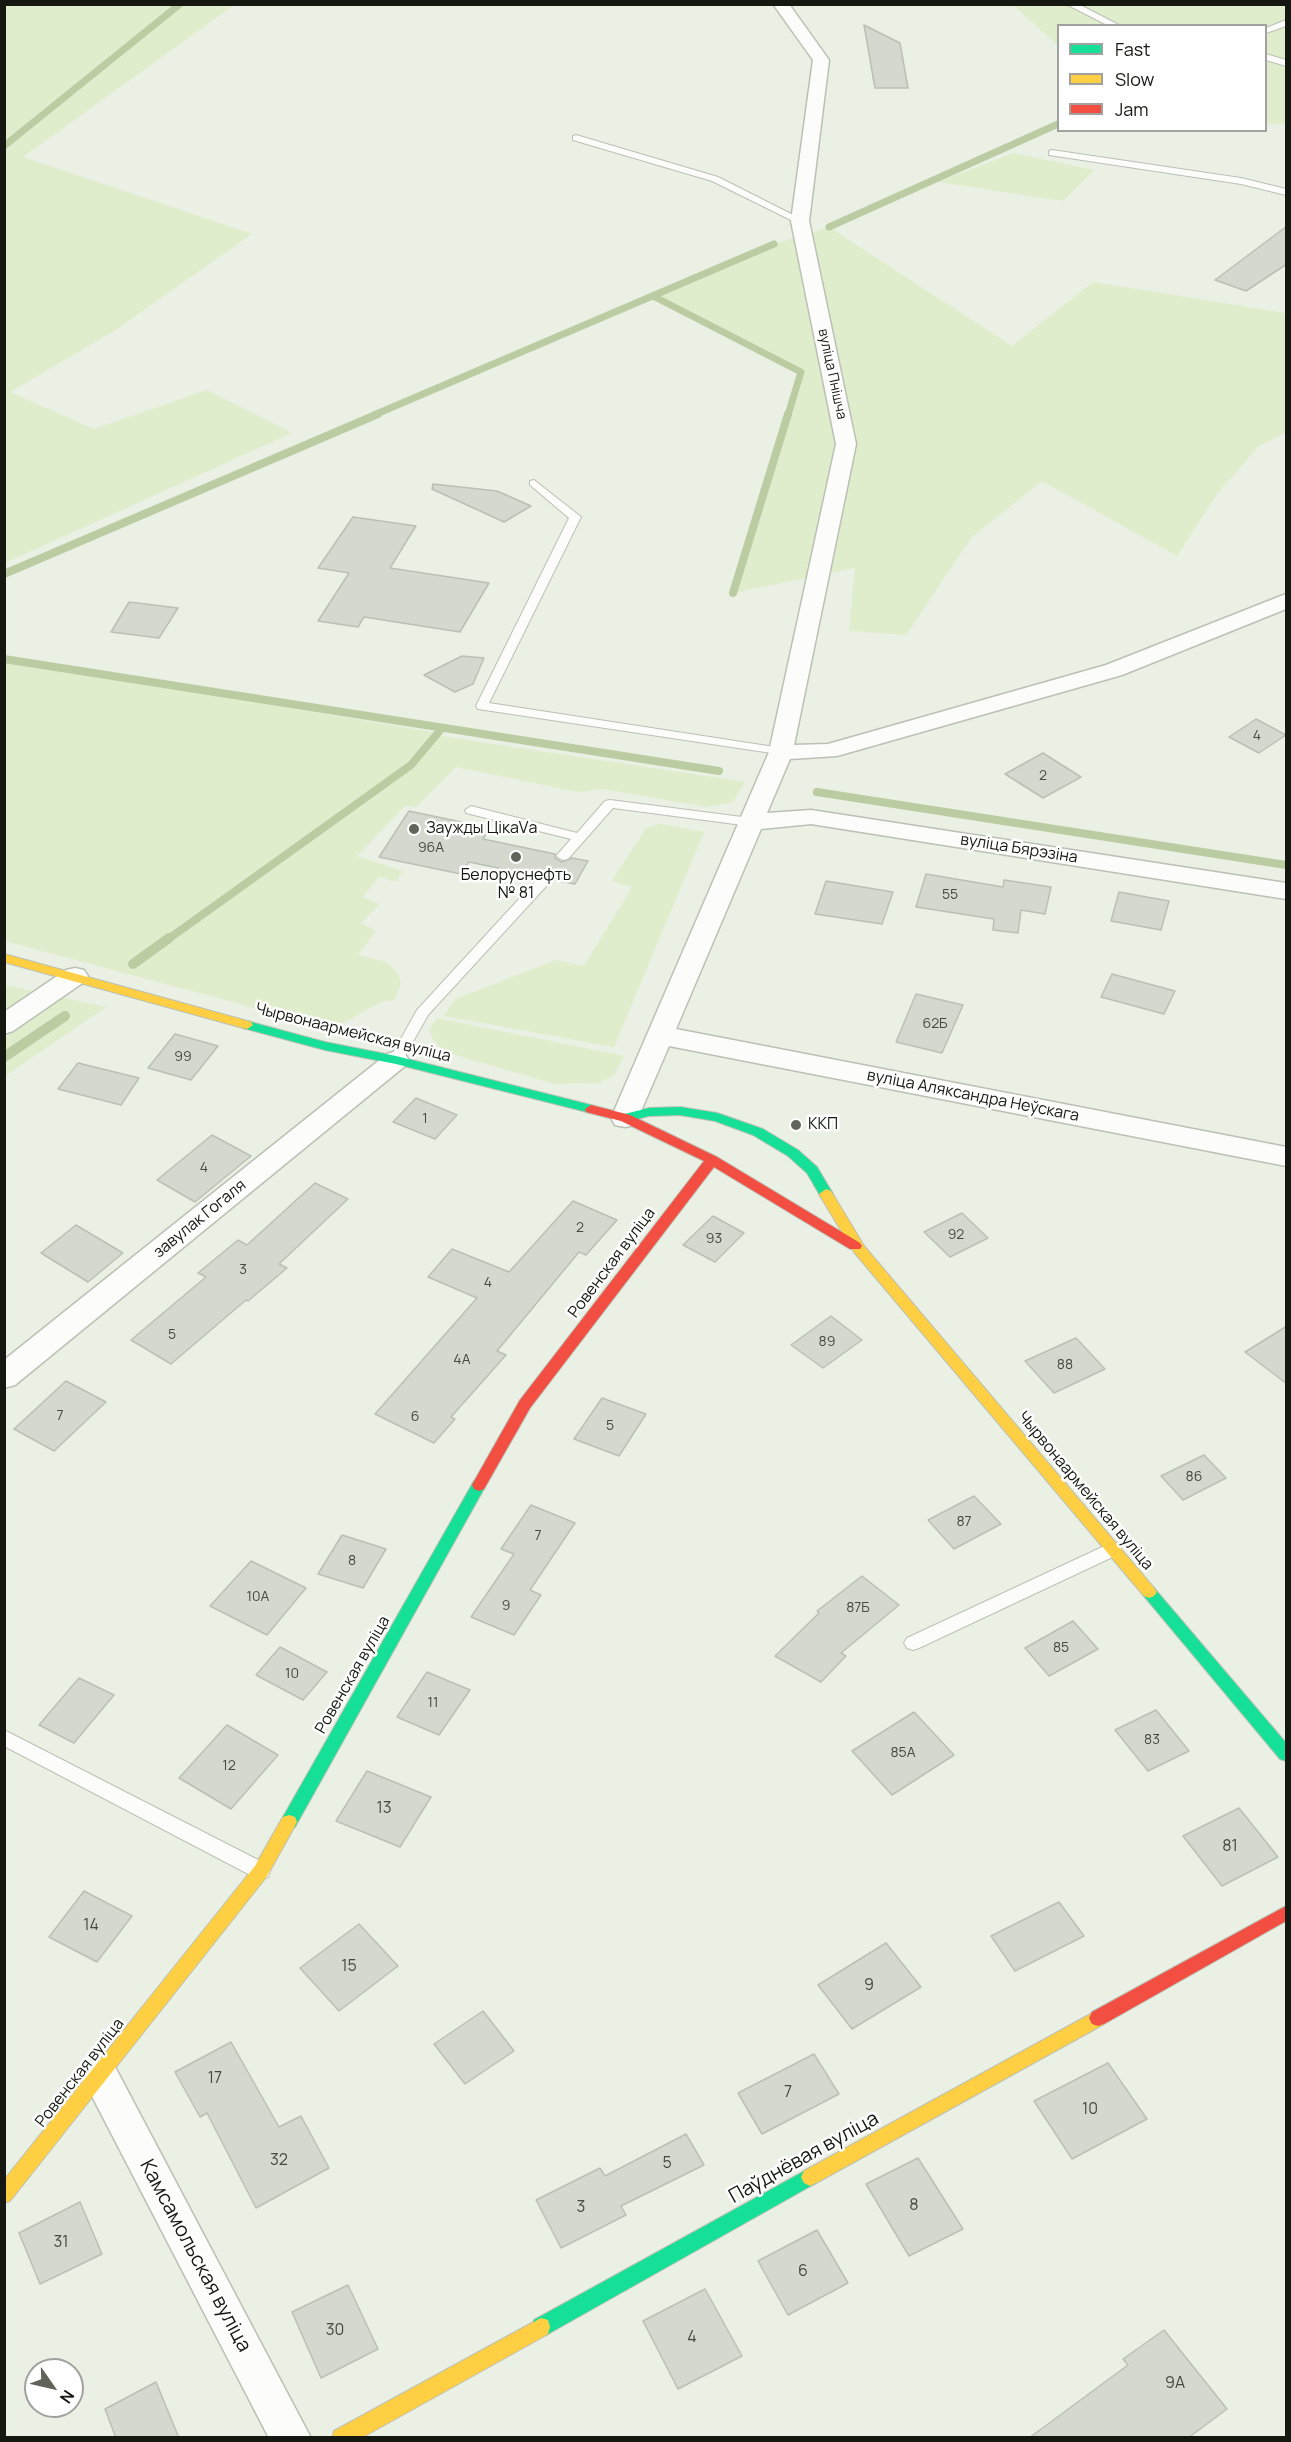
<!DOCTYPE html>
<meta charset="utf-8">
<style>
body{margin:0}
#map{position:relative;width:1291px;height:2442px;overflow:hidden;background:#eaf0e3;font-family:Manrope,sans-serif}
canvas{display:block}
.frame{position:absolute;inset:0;border:6px solid #151810;pointer-events:none}
.legend{position:absolute;left:1057px;top:24px;width:210px;height:108px;box-sizing:border-box;background:#fefefe;border:2px solid #a1a29f;margin:0;padding:8px 10px;list-style:none;font-size:18px;color:#151810}
.legend li{display:flex;align-items:center;gap:12px;height:30px}
.legend b{width:30px;border:2px solid #a1a29f}
.north{position:absolute;left:24px;top:2358px;width:60px;height:60px;box-sizing:border-box;background:#fefefe;border:2px solid #a1a29f;border-radius:50%;rotate:124deg;font-size:16px;font-weight:700;line-height:24px;text-align:center;color:#151810}
.north::after{content:'';display:block;margin:auto;width:21px;height:27px;background:#60645a;clip-path:polygon(50% 0,100% 100%,50% 72%,0 100%)}
</style>
<div id="map">
<canvas width="1291" height="2442"></canvas>
<div class="frame"></div>
<ul class="legend">
<li><b style="height:8px;background:#16e098"></b>Fast</li>
<li><b style="height:8px;background:#ffcf43"></b>Slow</li>
<li><b style="height:8px;background:#f24e42"></b>Jam</li>
</ul>
<div class="north">N</div>
</div>
<script>
const context = document.querySelector('canvas').getContext('2d');
context.lineJoin = 'round';
function fill(path, color) {
  context.fillStyle = color;
  context.fill(path, 'evenodd');
}
function poly(rows) {
  const path = new Path2D();
  for (const r of rows) {
    path.moveTo(r[0], r[1]);
    for (let i = 2; i < r.length; i += 2) path.lineTo(r[i], r[i + 1]);
  }
  return path;
}
function strokePath(path, color, width, dash) {
  context.strokeStyle = color;
  context.lineWidth = width;
  context.lineCap = dash ? 'butt' : 'round';
  context.setLineDash(dash || []);
  context.stroke(path);
}
function write(font, color, halo, rows, align = 'center') {
  context.font = font + ' Manrope,sans-serif';
  context.lineWidth = 5;
  context.setLineDash([]);
  context.textBaseline = 'middle';
  context.strokeStyle = halo;
  context.fillStyle = color;
  for (const [text, x, y, turn = 0] of rows) {
    context.save();
    context.translate(x, y);
    context.rotate((+turn || 0) * Math.PI / 180);
    context.textAlign = isNaN(turn) ? turn : align;
    if (halo) context.strokeText(text, 0, 0);
    context.fillText(text, 0, 0);
    context.restore();
  }
}
fill(poly([
 [4,5,234,5,23,157,252,234,114,331,10,392,94,429,207,390,292,433,5,563],
 [1013,5,1286,5,1286,125,1266,123,1266,26,1058,26,1058,46],
 [1013,153,1094,170,1063,201,938,182],
 [829,227,1012,346,1093,282,1286,313,1286,432,1259,446,1217,494,1177,556,1042,481,972,537,906,635,849,631,855,568,733,593,801,372,653,296,774,244],
 [5,660,438,733,440,736,745,782,733,802,706,807,603,789,578,792,456,767,416,807,405,806,357,856,403,871,396,882,379,877,362,897,380,904,361,923,376,931,358,955,386,962,397,972,401,982,395,1000,381,1002,333,1029,5,941],
 [659,824,704,832,614,1047,444,1016,455,999,556,960,584,966,632,887,612,881,646,828],
 [5,985,106,1007,5,1076],
 [437,1018,624,1056,614,1076,598,1083,555,1084,445,1052,433,1040,429,1030]
]), '#dfedcd');
strokePath(poly([
 [4,146,180,4],
 [829,227,1058,124],
 [653,296,801,372,788,415],
 [374,415,774,244]
]), '#bbcca3', 7);
strokePath(poly([
 [4,574,378,414],
 [733,593,788,414],
 [4,659,719,771],
 [817,792,1286,865],
 [167,940,411,765,442,728]
]), '#bbcca3', 8);
strokePath(poly([
 [133,964,169,938],
 [4,1057,65,1016]
]), '#bbcca3', 10);
const building = poly([
 [864,25,900,43,908,88,875,88,864,25],
 [1287,226,1287,264,1246,291,1215,280,1287,226],
 [433,484,497,491,531,506,504,522,432,489,433,484],
 [353,517,416,526,390,568,489,583,460,632,364,617,358,627,318,621,349,573,318,568,353,517],
 [129,602,178,608,159,638,111,632,129,602],
 [462,656,484,658,473,684,455,692,424,675,462,656],
 [1256,719,1286,735,1259,753,1229,737,1256,719],
 [1043,753,1081,777,1043,798,1005,774,1043,753],
 [409,811,490,828,483,839,555,854,555,858,562,862,572,858,588,861,575,884,554,880,553,874,546,872,537,876,469,862,461,874,379,857,409,811],
 [926,874,1003,887,1004,880,1051,887,1045,914,1021,910,1018,933,993,930,994,919,916,907,926,874],
 [826,881,893,892,882,924,815,914,826,881],
 [1119,892,1169,901,1161,930,1111,921,1119,892],
 [1112,974,1175,991,1164,1014,1101,997,1112,974],
 [916,994,963,1005,942,1053,896,1042,916,994],
 [175,1034,218,1046,191,1080,148,1068,175,1034],
 [78,1063,139,1078,121,1105,58,1089,78,1063],
 [416,1098,457,1115,435,1139,393,1122,416,1098],
 [212,1135,251,1156,195,1202,157,1180,212,1135],
 [315,1183,348,1199,279,1264,287,1268,248,1301,246,1300,171,1364,131,1340,206,1277,198,1273,238,1240,247,1245,315,1183],
 [573,1201,617,1220,586,1255,579,1252,497,1351,506,1355,451,1417,455,1419,434,1443,375,1414,477,1298,428,1277,452,1249,509,1272,573,1201],
 [962,1213,988,1238,950,1257,924,1232,962,1213],
 [713,1216,744,1233,715,1262,683,1245,713,1216],
 [76,1225,123,1253,88,1282,41,1253,76,1225],
 [831,1316,862,1340,823,1368,791,1345,831,1316],
 [1287,1326,1287,1384,1245,1352,1287,1326],
 [1076,1338,1105,1369,1054,1393,1025,1361,1076,1338],
 [66,1381,106,1402,54,1451,14,1429,66,1381],
 [602,1398,646,1414,619,1456,574,1439,602,1398],
 [1204,1455,1226,1478,1183,1500,1161,1476,1204,1455],
 [974,1496,1001,1524,954,1549,928,1520,974,1496],
 [531,1505,575,1523,530,1590,541,1595,514,1635,471,1617,514,1554,501,1549,531,1505],
 [342,1535,386,1549,363,1588,318,1574,342,1535],
 [251,1561,306,1588,267,1635,210,1606,251,1561],
 [862,1576,899,1605,841,1653,846,1656,821,1682,775,1656,819,1613,817,1611,862,1576],
 [1073,1621,1098,1649,1049,1676,1025,1648,1073,1621],
 [280,1647,327,1672,303,1700,256,1675,280,1647],
 [427,1672,470,1690,439,1735,397,1717,427,1672],
 [79,1678,114,1695,74,1743,39,1725,79,1678],
 [1156,1710,1189,1751,1148,1771,1115,1730,1156,1710],
 [914,1712,954,1755,892,1795,852,1751,914,1712],
 [227,1725,278,1755,231,1809,179,1778,227,1725],
 [367,1771,431,1797,400,1847,336,1821,367,1771],
 [1239,1808,1278,1857,1222,1886,1183,1836,1239,1808],
 [84,1891,132,1916,97,1962,49,1937,84,1891],
 [1059,1902,1084,1936,1015,1971,991,1936,1059,1902],
 [359,1924,398,1966,339,2011,300,1968,359,1924],
 [886,1943,921,1987,852,2029,818,1985,886,1943],
 [483,2011,514,2051,465,2084,434,2044,483,2011],
 [231,2042,279,2127,301,2116,329,2168,256,2208,207,2113,200,2117,175,2072,231,2042],
 [814,2054,839,2094,762,2134,738,2093,814,2054],
 [1108,2063,1147,2119,1072,2159,1034,2101,1108,2063],
 [686,2134,704,2165,621,2206,626,2215,561,2248,536,2200,600,2168,605,2176,686,2134],
 [918,2158,963,2229,909,2256,866,2184,918,2158],
 [80,2202,102,2254,40,2284,19,2233,80,2202],
 [817,2230,848,2283,788,2315,758,2261,817,2230],
 [348,2285,378,2349,321,2378,292,2312,348,2285],
 [705,2289,742,2356,678,2389,643,2321,705,2289],
 [1164,2330,1227,2409,1188,2438,1029,2438,1128,2365,1123,2359,1164,2330],
 [156,2382,179,2438,116,2438,105,2409,156,2382]
]);
fill(building, '#d4d8ce');
strokePath(building, '#bbc0b5', 1.5);
const lane = poly([
 [1066,4,1078,4,1121,26,1109,26,1066,4],
 [1286,20,1286,26,1266,33,1266,28,1286,20],
 [1266,54,1286,60,1286,66,1266,60,1266,54],
 [576,135,718,177,805,221,797,223,712,181,573,140,573,136,576,135],
 [1052,150,1241,178,1286,189,1286,195,1241,184,1049,155,1049,151,1052,150],
 [534,480,581,517,489,703,781,748,785,749,787,752,785,755,478,709,476,706,569,518,530,485,530,481,534,480],
 [610,800,750,818,756,822,750,826,613,808,568,859,563,860,556,856,571,839,466,813,465,810,471,806,577,833,605,801,610,800],
 [546,874,551,875,553,878,551,881,428,1015,401,1063,391,1063,389,1060,417,1010,541,875,546,874],
 [1113,1542,1119,1544,1121,1549,1119,1554,919,1648,913,1650,907,1648,904,1643,907,1638,1113,1542],
 [4,1730,268,1865,270,1871,268,1877,261,1879,254,1877,4,1746,4,1730]
]);
const street = poly([
 [773,4,789,4,829,60,809,221,856,444,794,745,828,744,1106,665,1286,594,1286,609,1122,675,837,756,790,759,767,813,811,810,1286,883,1286,899,811,824,761,829,676,1029,1286,1147,1286,1166,669,1046,635,1125,625,1127,615,1125,611,1118,769,752,836,444,791,221,813,60,773,4],
 [75,968,84,970,88,976,84,982,13,1031,4,1034,4,1012,66,970,75,968],
 [396,1051,405,1054,409,1060,405,1066,15,1385,4,1388,4,1360,387,1054,396,1051],
 [100,2058,113,2063,311,2438,269,2438,81,2075,87,2063,100,2058]
]);
const fast = poly([
 [247,1021,325,1042,396,1056,591,1105,597,1109,591,1113,396,1064,325,1050,243,1028,241,1025,243,1022,247,1021],
 [680,1107,717,1113,763,1129,798,1150,817,1167,833,1194,831,1197,821,1197,807,1173,788,1156,753,1135,715,1121,680,1115,649,1116,625,1122,618,1118,620,1115,649,1108,680,1107],
 [479,1479,484,1481,486,1485,295,1827,289,1829,283,1827,281,1822,283,1817,474,1481,479,1479],
 [1149,1586,1154,1588,1286,1743,1286,1761,1280,1759,1144,1596,1141,1592,1144,1588,1149,1586],
 [810,2168,816,2171,819,2177,816,2183,548,2334,541,2336,534,2334,532,2327,534,2320,810,2168]
]);
const slow = poly([
 [4,954,251,1022,253,1025,247,1029,4,962,4,954],
 [826,1189,831,1191,864,1246,1154,1588,1157,1592,1154,1596,1149,1598,1144,1596,854,1252,819,1194,826,1189],
 [289,1815,295,1817,297,1822,267,1876,10,2201,4,2203,4,2180,255,1866,283,1817,289,1815],
 [1098,2010,1104,2012,1107,2018,1104,2024,816,2183,810,2186,804,2183,801,2177,804,2171,1098,2010],
 [541,2318,548,2320,550,2327,548,2334,361,2438,332,2438,334,2431,541,2318]
]);
const jam = poly([
 [591,1105,630,1115,717,1157,860,1243,862,1246,860,1249,850,1249,714,1167,530,1408,484,1489,479,1491,474,1489,472,1485,520,1400,704,1161,621,1121,586,1112,585,1109,591,1105],
 [1286,1906,1286,1921,1104,2024,1098,2026,1092,2024,1089,2018,1092,2012,1286,1906]
]);
strokePath(lane, '#bbc0b5', 2);
strokePath(street, '#bbc0b5', 3);
strokePath(fast, '#bbc0b5', 2);
strokePath(slow, '#bbc0b5', 2);
strokePath(jam, '#bbc0b5', 2);
fill(lane, '#fcfdfb');
fill(street, '#fcfdfb');
fill(fast, '#16e098');
fill(slow, '#ffcf43');
fill(jam, '#f24e42');
for (const [x, y, r, color] of [
 [414,829,6,"#60645a"],
 [516,857,6,"#60645a"],
 [796,1125,6,"#60645a"]
]) {
  const dot = new Path2D();
  dot.arc(x, y, r, 0, 2 * Math.PI);
  context.fillStyle = color;
  context.fill(dot);
  strokePath(dot, '#fefefe', 2);
}
write('14px', '#151810', '#fefefe', [
 ["вуліца Пнішча",832,374,78]
]);
write('14px', '#464940', null, [
 ["4",1257,736],
 ["2",1043,776],
 ["96А",431,848],
 ["55",950,895],
 ["62Б",935,1024],
 ["99",183,1057],
 ["1",425,1119],
 ["4",204,1168],
 ["2",580,1228],
 ["92",956,1235],
 ["93",714,1239],
 ["3",243,1270],
 ["4",488,1283],
 ["5",172,1335],
 ["89",827,1342],
 ["4А",462,1360],
 ["88",1065,1365],
 ["7",60,1416],
 ["6",415,1417],
 ["5",610,1426],
 ["86",1194,1477],
 ["87",964,1522],
 ["7",538,1536],
 ["8",352,1561],
 ["10А",258,1597],
 ["9",506,1606],
 ["87Б",858,1608],
 ["85",1061,1648],
 ["10",292,1674],
 ["11",433,1703],
 ["83",1152,1740],
 ["85А",903,1753],
 ["12",229,1766]
]);
write('16px', '#151810', '#fefefe', [
 ["Заужды ЦікаVа",426,829],
 ["Белоруснефть",516,876,"center"],
 ["№ 81",516,894,"center"],
 ["ККП",808,1125]
], 'left');
write('16px', '#151810', '#fefefe', [
 ["вуліца Бярэзіна",1019,849,9],
 ["Чырвонаармейская вуліца",353,1033,14],
 ["вуліца Аляксандра Неўскага",973,1096,11],
 ["завулак Гогаля",200,1219,-39],
 ["Ровенская вуліца",612,1263,-53],
 ["Чырвонаармейская вуліца",1085,1491,50],
 ["Ровенская вуліца",353,1675,-60],
 ["Ровенская вуліца",80,2073,-52]
]);
write('16px', '#464940', null, [
 ["13",384,1809],
 ["81",1230,1847],
 ["14",91,1926],
 ["15",349,1967],
 ["9",869,1986],
 ["17",215,2079],
 ["7",788,2093],
 ["10",1090,2110],
 ["32",279,2161],
 ["5",667,2164],
 ["8",914,2206],
 ["3",581,2208],
 ["31",61,2243],
 ["6",803,2272],
 ["30",335,2331],
 ["4",692,2338],
 ["9А",1175,2384]
]);
write('20px', '#151810', '#fefefe', [
 ["Паўднёвая вуліца",804,2158,-29],
 ["Камсамольская вуліца",195,2256,62]
]);
</script>
